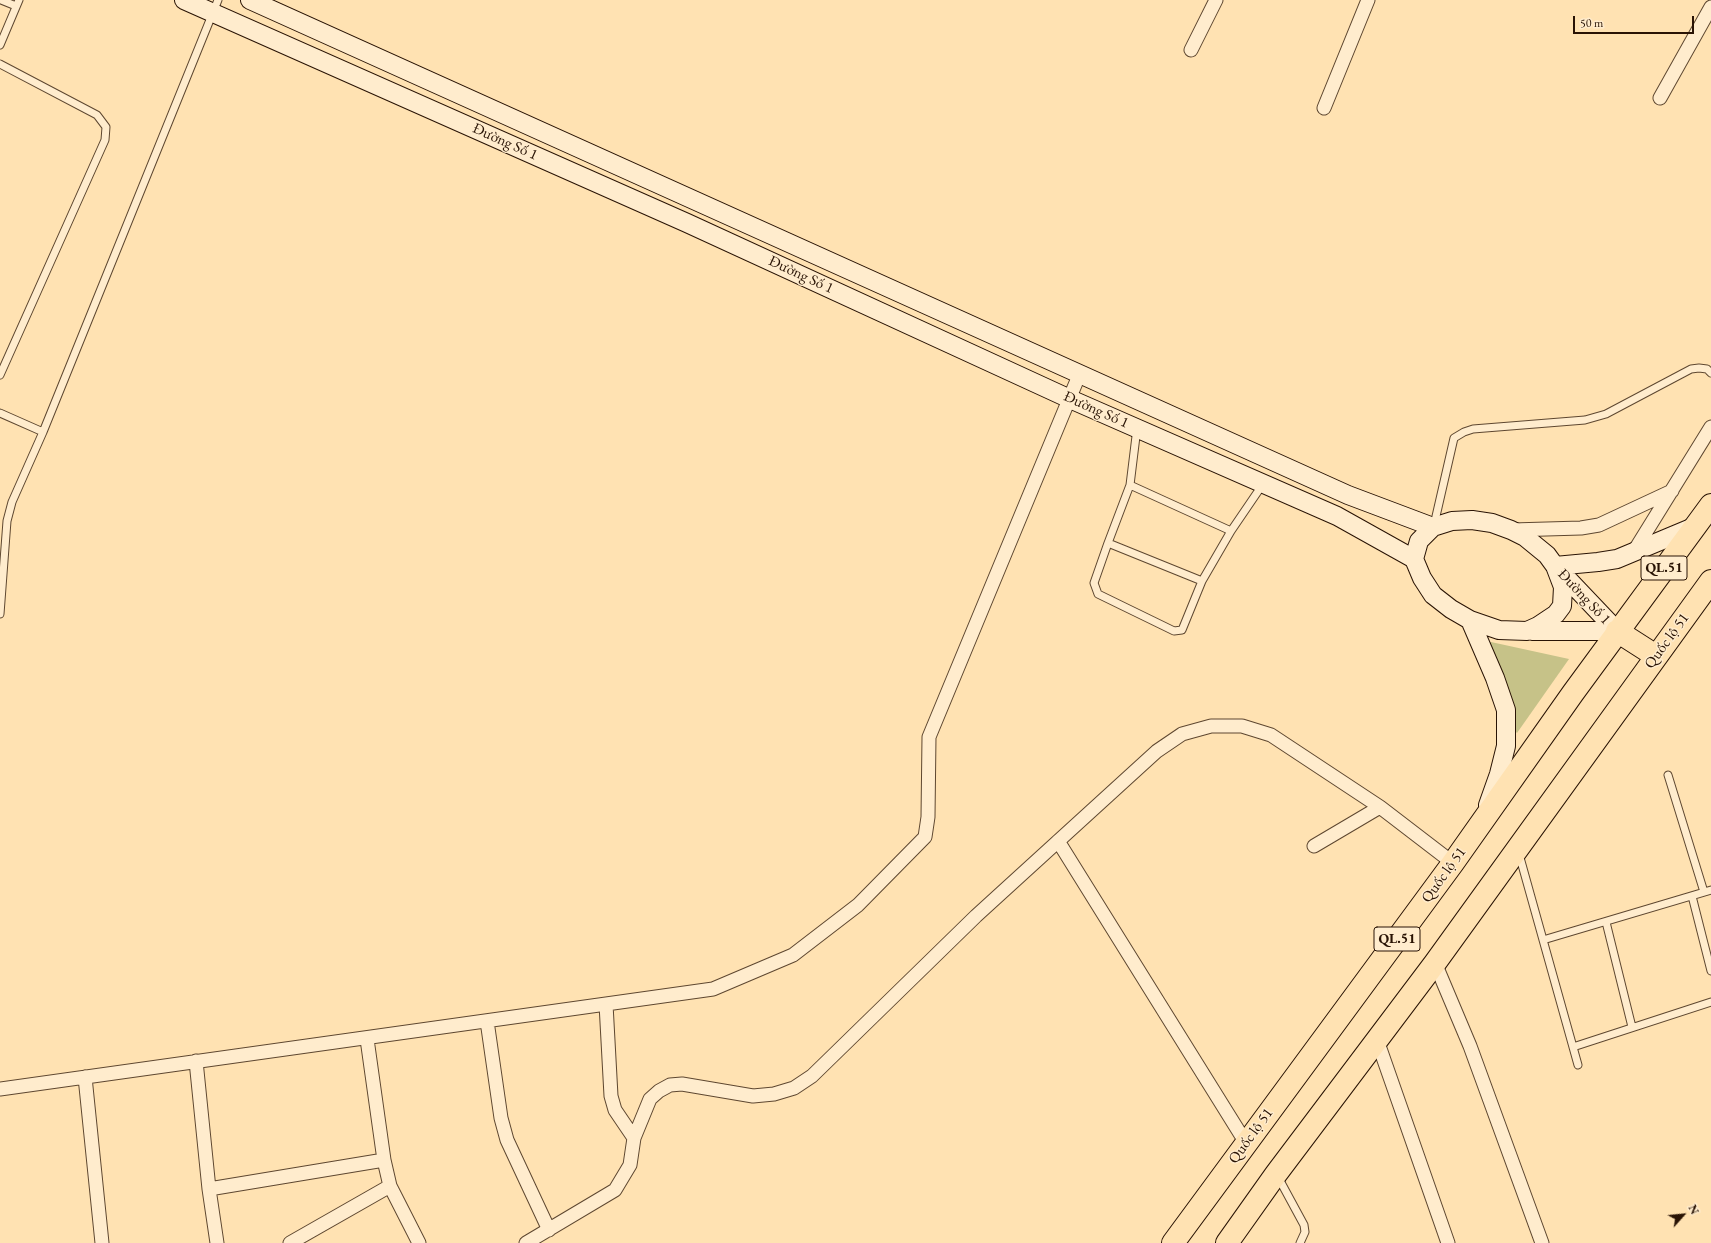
<!DOCTYPE html>
<meta charset="utf-8">
<style>
body{margin:0}
#map{position:relative;width:1711px;height:1243px;overflow:hidden;background:#ffe2b2;font-family:"EB Garamond",serif}
canvas{display:block}
.north{position:absolute;left:1663px;top:1195px;width:40px;height:40px;-webkit-text-stroke:3px #ffeccd;paint-order:stroke;rotate:63deg;font-size:11px;font-weight:700;line-height:16px;text-align:center;color:#291304}
.north::after{content:'';display:block;margin:auto;width:14px;height:18px;background:#291304;clip-path:polygon(50% 0,100% 100%,50% 72%,0 100%)}
.scale{position:absolute;left:1573px;top:16px;width:121px;height:18px;box-sizing:border-box;border:2px solid #291304;border-top:0;padding-left:5px;font-size:12px;line-height:14px;white-space:nowrap;color:#291304;-webkit-text-stroke:3px #ffeccd;paint-order:stroke}
</style>
<div id="map">
<canvas width="1711" height="1243"></canvas>
<div class="north">N</div>
<div class="scale">50 m</div>
</div>
<script>
const context = document.querySelector('canvas').getContext('2d');
context.lineJoin = 'round';
function fill(path, color) {
  context.fillStyle = color;
  context.fill(path, 'evenodd');
}
function poly(rows) {
  const path = new Path2D();
  for (const r of rows) {
    path.moveTo(r[0], r[1]);
    for (let i = 2; i < r.length; i += 2) path.lineTo(r[i], r[i + 1]);
  }
  return path;
}
function strokePath(path, color, width, dash) {
  context.strokeStyle = color;
  context.lineWidth = width;
  context.lineCap = dash ? 'butt' : 'round';
  context.setLineDash(dash || []);
  context.stroke(path);
}
function write(font, color, halo, rows, align = 'center') {
  context.font = font + ' "EB Garamond",serif';
  context.lineWidth = 3;
  context.setLineDash([]);
  context.textBaseline = 'middle';
  context.strokeStyle = halo;
  context.fillStyle = color;
  for (const [text, x, y, turn = 0] of rows) {
    context.save();
    context.translate(x, y);
    context.rotate((+turn || 0) * Math.PI / 180);
    context.textAlign = isNaN(turn) ? turn : align;
    if (halo) context.strokeText(text, 0, 0);
    context.fillText(text, 0, 0);
    context.restore();
  }
}
fill(poly([
 [1491,642,1569,659,1517,733,1513,729,1489,643]
]), '#c6c288');
const lane = poly([
 [1,0,16,6],
 [0,45,19,0],
 [0,64,97,115,106,127,105,140,0,375],
 [0,413,43,432],
 [1137,428,1130,485,1108,543,1202,581,1231,531,1263,484],
 [1130,485,1231,531],
 [1434,525,1454,438,1464,432,1473,429,1585,420,1606,414,1691,369,1699,368,1707,369,1711,373],
 [1108,543,1094,583,1098,594,1174,631,1182,630,1202,581],
 [0,614,7,521,12,502,43,432,218,0],
 [1668,775,1704,892],
 [1519,854,1578,1065],
 [1692,896,1711,971],
 [1606,922,1632,1027],
 [1543,940,1711,890],
 [1573,1047,1711,1002],
 [1278,1177,1304,1225,1305,1232,1300,1243]
]);
const street = poly([
 [1191,50,1216,0],
 [1660,98,1711,7],
 [1324,108,1368,0],
 [1512,530,1581,528,1599,525,1672,491],
 [1633,553,1711,427],
 [1058,841,1246,1143],
 [1314,846,1380,807],
 [1435,963,1470,1046,1542,1243],
 [487,1021,501,1118,507,1140,549,1230],
 [367,1039,384,1160,390,1186,419,1243],
 [1377,1040,1448,1243],
 [196,1061,209,1189,217,1243],
 [85,1077,102,1243],
 [0,1089,713,989,793,955,858,905,925,837,928,817,929,737,1080,373],
 [634,1138,650,1099,659,1091,670,1085,682,1084,753,1096,774,1094,794,1088,812,1076,976,916,1157,751,1182,734,1211,726,1242,726,1271,735,1380,807,1453,863],
 [209,1189,384,1160],
 [290,1243,390,1186],
 [526,1243,615,1190,630,1165,634,1138,615,1110,611,1096,606,1004]
]);
const secondary = poly([
 [184,0,687,223,1070,399,1337,516,1414,559],
 [250,0,1348,495,1433,527],
 [1472,520,1492,523,1511,530,1525,537,1547,555,1555,566,1563,587,1562,606,1556,614,1538,626,1527,631,1499,630,1470,620,1451,609,1433,595,1422,578,1414,559,1419,541,1433,527,1452,521,1472,520],
 [1555,566,1598,562,1617,559,1696,526],
 [1560,571,1617,631],
 [1470,620,1495,678,1506,710,1506,746,1499,774,1488,805],
 [1532,631,1617,631]
]);
const highway = poly([
 [1617,631,1656,656],
 [1173,1243,1453,863,1573,693,1711,505],
 [1227,1243,1276,1174,1435,963,1711,581]
]);
strokePath(lane, '#5e4730', 9);
strokePath(street, '#5e4730', 15);
strokePath(secondary, '#291304', 20);
strokePath(highway, '#291304', 24);
strokePath(lane, '#ffeccd', 7);
strokePath(street, '#ffeccd', 13);
strokePath(secondary, '#ffeccd', 18);
strokePath(highway, '#ffe2b2', 22);
for (const [x, y, w] of [
 [1664,568,46],
 [1397,939,46]
]) {
  const box = new Path2D();
  box.roundRect(x - w / 2, y - 12, w, 24, 3);
  context.fillStyle = '#ffeccd';
  context.fill(box);
  strokePath(box, '#291304', 1);
}
write('bold 14px', '#291304', null, [
 ["QL.51",1664,568],
 ["QL.51",1397,939]
]);
write('15px', '#291304', '#ffeccd', [
 ["Đường Số 1",505,142,24],
 ["Đường Số 1",801,275,25],
 ["Đường Số 1",1096,410,24],
 ["Đường Số 1",1584,597,47],
 ["Quốc lộ 51",1667,641,-54],
 ["Quốc lộ 51",1444,875,-54],
 ["Quốc lộ 51",1251,1136,-54]
]);
</script>
